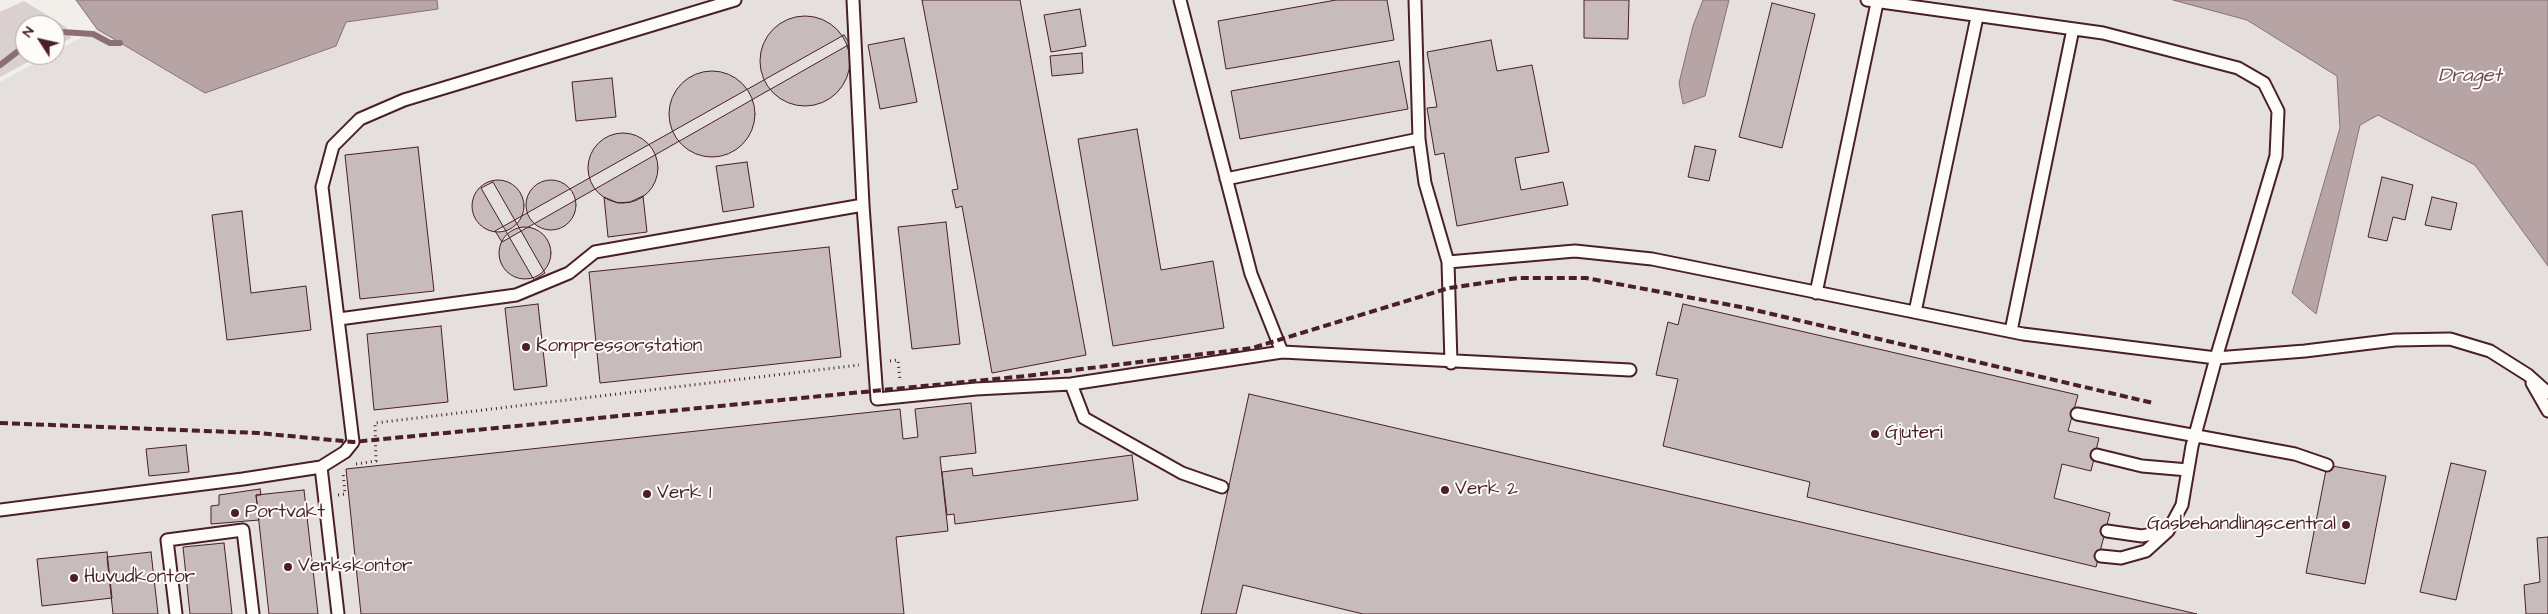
<!DOCTYPE html>
<style>
body{margin:0}
#map{position:relative;width:2548px;height:614px;overflow:hidden;background:#f2efeb;font-family:"Architects Daughter",sans-serif}
canvas{display:block}
.north{position:absolute;left:15px;top:15px;width:50px;height:50px;box-sizing:border-box;background:#fdfcf7;border:1px solid #b5a4a5;border-radius:50%;rotate:305deg;font-size:14px;font-weight:700;line-height:20px;text-align:center;color:#4a1f2b}
.north::after{content:'';display:block;margin:auto;width:18px;height:22px;background:#4a1f2b;clip-path:polygon(50% 0,100% 100%,50% 72%,0 100%)}
</style>
<div id="map">
<canvas width="2548" height="614"></canvas>
<div class="north">N</div>
</div>
<script>
const context = document.querySelector('canvas').getContext('2d');
context.lineJoin = 'round';
function fill(path, color) {
  context.fillStyle = color;
  context.fill(path, 'evenodd');
}
function poly(rows) {
  const path = new Path2D();
  for (const r of rows) {
    if (r.length === 3) {
      path.moveTo(r[0] + r[2], r[1]);
      path.arc(r[0], r[1], r[2], 0, 2 * Math.PI);
      continue;
    }
    path.moveTo(r[0], r[1]);
    for (let i = 2; i < r.length; i += 2) path.lineTo(r[i], r[i + 1]);
  }
  return path;
}
function strokePath(path, color, width, dash) {
  context.strokeStyle = color;
  context.lineWidth = width;
  context.lineCap = dash ? 'butt' : 'round';
  context.setLineDash(dash || []);
  context.stroke(path);
}
function write(font, color, halo, rows, align = 'center') {
  context.font = font + ' "Architects Daughter",sans-serif';
  context.lineWidth = 4;
  context.setLineDash([]);
  context.textBaseline = 'middle';
  context.strokeStyle = halo;
  context.fillStyle = color;
  for (const [text, x, y, turn = 0] of rows) {
    context.save();
    context.translate(x, y);
    context.rotate((+turn || 0) * Math.PI / 180);
    context.textAlign = isNaN(turn) ? turn : align;
    if (halo) context.strokeText(text, 0, 0);
    context.fillText(text, 0, 0);
    context.restore();
  }
}
fill(poly([
 [437,0,2173,0,2247,20,2337,76,2340,128,2292,293,2315,314,2361,124,2378,115,2475,165,2548,266,2548,614,0,614,0,82,50,55,55,55,55,52,97,29,205,93,346,22,437,9]
]), '#e5dfdd');
fill(poly([
 [24,1,66,27,71,38,55,47,55,25,25,25,25,55,41,55,0,77,0,12]
]), '#d9d0cf');
const water = poly([
 [76,0,437,0,438,9,346,22,336,46,205,93,97,29,76,0],
 [1703,0,1729,0,1705,96,1683,104,1679,83,1693,26,1703,0],
 [2173,0,2548,0,2548,266,2475,165,2378,115,2360,125,2316,314,2292,293,2340,128,2337,76,2247,20,2173,0]
]);
fill(water, '#b7a5a6');
strokePath(water, '#8b6f75', 1);
strokePath(poly([
 [55,34,62,32,93,34,110,43,120,43],
 [0,65,25,46]
]), '#8b6f75', 6);
const building = poly([
 [922,0,1020,0,1086,355,992,373,962,206,956,208,952,190,958,189,922,0],
 [1336,0,1387,0,1394,40,1226,69,1218,21,1336,0],
 [1584,0,1629,0,1628,39,1584,38,1584,0],
 [1772,3,1815,14,1782,148,1739,137,1772,3],
 [1080,9,1086,46,1051,52,1044,15,1080,9],
 [805,61,45],
 [844,35,850,44,502,242,495,231,844,35],
 [904,38,917,102,880,109,868,45,904,38],
 [1491,40,1497,71,1532,65,1549,152,1515,158,1521,190,1563,182,1568,205,1457,226,1444,153,1435,155,1427,108,1437,107,1427,52,1491,40],
 [1082,53,1083,73,1052,76,1050,56,1082,53],
 [1399,61,1408,109,1240,139,1231,91,1399,61],
 [712,114,43],
 [612,78,616,117,576,121,572,82,612,78],
 [1137,129,1161,270,1213,261,1224,328,1113,346,1078,139,1137,129],
 [623,168,35],
 [1695,146,1716,150,1709,181,1688,177,1695,146],
 [418,147,434,291,360,299,345,155,418,147],
 [747,162,754,207,723,212,716,166,747,162],
 [2382,177,2413,185,2405,220,2393,217,2387,241,2368,237,2382,177],
 [498,206,26],
 [551,205,25],
 [493,182,545,273,534,280,481,188,493,182],
 [643,196,647,232,608,237,604,197,618,203,630,202,643,196],
 [2432,197,2457,203,2451,230,2425,225,2432,197],
 [242,211,251,293,306,286,311,330,227,340,212,215,242,211],
 [946,222,960,344,912,349,898,227,946,222],
 [525,253,26],
 [829,247,841,357,600,383,589,272,829,247],
 [538,304,547,386,514,390,505,308,538,304],
 [1683,304,2078,395,2068,431,2099,438,2091,471,2062,464,2054,498,2110,513,2096,567,1807,497,1810,482,1663,446,1678,379,1656,375,1668,322,1678,325,1683,304],
 [441,326,448,402,374,410,367,334,441,326],
 [1249,394,2197,614,1363,614,1243,585,1236,614,1201,614,1249,394],
 [971,403,976,453,940,457,948,531,896,537,904,614,361,614,346,469,900,409,903,439,918,437,915,409,971,403],
 [186,445,189,472,149,476,146,449,186,445],
 [1132,455,1138,500,955,524,954,514,947,515,942,472,972,468,973,476,1132,455],
 [2451,463,2486,471,2456,600,2420,592,2451,463],
 [2327,465,2386,476,2365,584,2306,573,2327,465],
 [260,489,261,495,256,495,259,520,211,524,211,506,219,505,219,495,260,489],
 [304,490,318,614,269,614,256,495,304,490],
 [2548,537,2548,614,2526,614,2524,585,2540,582,2537,538,2548,537],
 [224,543,232,614,190,614,183,547,224,543],
 [107,552,112,598,42,606,37,559,107,552],
 [151,552,158,614,113,614,107,557,151,552]
]);
fill(building, '#c8bbbb');
strokePath(building, '#4a1f2b', 1);
const service = poly([
 [853,0,863,205,877,399,976,389,1071,384,1282,352,1630,370],
 [1180,0,1251,274,1282,352],
 [1415,0,1419,139,1425,183,1448,262],
 [1867,0,2103,33,2238,68,2264,83,2278,111,2276,156,2216,358,2192,446,2182,505,2168,531,2146,551,2121,558,2101,556],
 [1226,179,1419,139],
 [1816,293,1877,3],
 [1915,312,1977,17],
 [339,319,516,295,569,273,595,252,863,205],
 [2011,331,2073,29],
 [1451,363,1448,262,1575,251,1652,259,2023,334,2216,358,2305,351,2395,340,2450,339,2490,351,2528,375,2548,393],
 [2532,383,2548,411],
 [1071,384,1084,418,1182,473,1222,487],
 [2077,414,2295,454,2327,465],
 [2097,455,2142,466,2188,470],
 [321,467,338,614],
 [0,510,243,479,321,467,345,452,353,442,322,187,333,146,360,119,404,100,735,0],
 [2107,531,2142,536,2166,531],
 [176,614,167,540,243,530,253,614]
]);
strokePath(service, '#4a1f2b', 15);
strokePath(poly([
 [890,361,898,360,900,381],
 [356,464,376,461,375,423,859,365],
 [338,495,345,494,343,472]
]), '#4a1f2b', 3, [1, 4]);
strokePath(service, '#fdfcf7', 11);
strokePath(poly([
 [0,423,258,433,353,442,1026,376,1252,348,1449,288,1518,278,1586,278,1746,308,2153,403]
]), '#4a1f2b', 4, [8, 4]);
for (const [x, y, r, color] of [
 [526,347,5,"#4a1f2b"],
 [1875,434,5,"#4a1f2b"],
 [1445,490,5,"#4a1f2b"],
 [647,494,5,"#4a1f2b"],
 [235,513,5,"#4a1f2b"],
 [2346,525,5,"#4a1f2b"],
 [288,567,5,"#4a1f2b"],
 [74,578,5,"#4a1f2b"]
]) {
  const dot = new Path2D();
  dot.arc(x, y, r, 0, 2 * Math.PI);
  context.fillStyle = color;
  context.fill(dot);
  strokePath(dot, '#fdfcf7', 2);
}
write('19px', '#4a1f2b', '#fdfcf7', [
 ["Kompressorstation",536,347],
 ["Gjuteri",1885,434],
 ["Verk 2",1455,490],
 ["Verk 1",657,494],
 ["Portvakt",245,513],
 ["Gasbehandlingscentral",2336,525,"right"],
 ["Verkskontor",298,567],
 ["Huvudkontor",84,578]
], 'left');
write('italic 20px', '#704e56', '#fdfcf7', [
 ["Draget",2470,77]
]);
</script>
